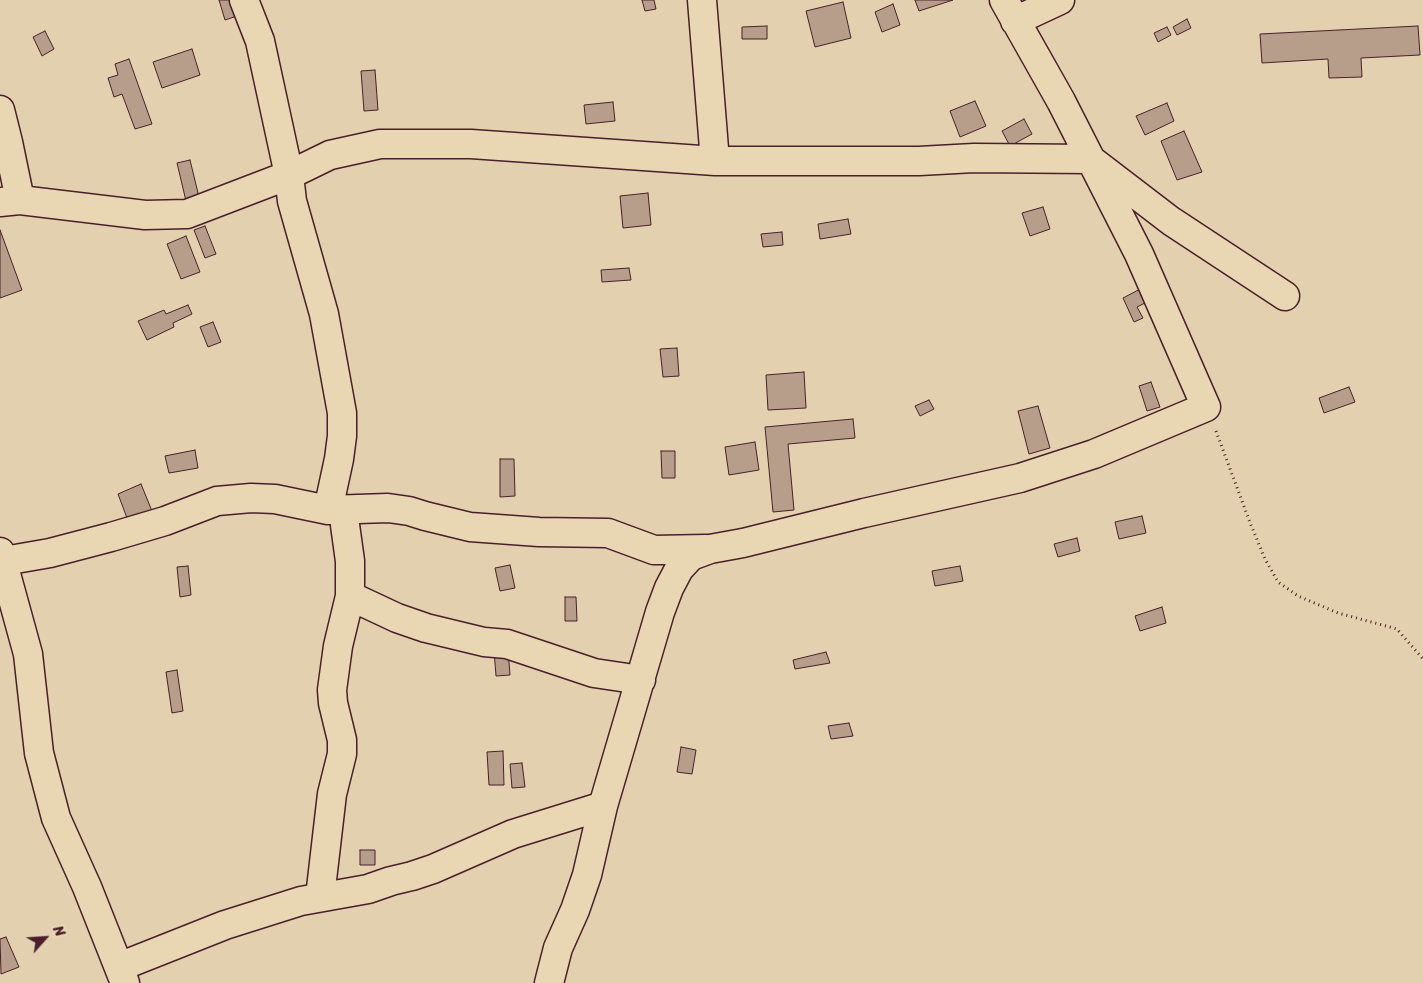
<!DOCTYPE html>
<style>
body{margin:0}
#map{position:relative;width:1423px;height:983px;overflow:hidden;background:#e3d0af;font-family:Sriracha,sans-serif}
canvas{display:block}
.north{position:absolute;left:20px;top:913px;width:50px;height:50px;-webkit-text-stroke:4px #e9d7b4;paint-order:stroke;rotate:64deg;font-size:14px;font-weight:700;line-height:20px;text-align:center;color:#4a1f2b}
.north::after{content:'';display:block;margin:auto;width:18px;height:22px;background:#4a1f2b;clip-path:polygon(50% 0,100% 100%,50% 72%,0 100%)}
</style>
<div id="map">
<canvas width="1423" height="983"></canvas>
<div class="north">N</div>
</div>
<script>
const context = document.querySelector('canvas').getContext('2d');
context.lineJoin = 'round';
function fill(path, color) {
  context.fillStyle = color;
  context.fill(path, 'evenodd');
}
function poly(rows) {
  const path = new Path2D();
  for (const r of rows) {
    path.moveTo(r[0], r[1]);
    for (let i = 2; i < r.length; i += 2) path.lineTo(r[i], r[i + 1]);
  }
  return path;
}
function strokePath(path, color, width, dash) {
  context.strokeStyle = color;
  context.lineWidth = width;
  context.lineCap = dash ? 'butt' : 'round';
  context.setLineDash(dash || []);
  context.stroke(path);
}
const building = poly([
 [219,0,232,0,237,16,225,20,219,0],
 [642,0,654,0,656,9,645,11,642,0],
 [915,0,953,0,919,11,915,0],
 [843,2,851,38,815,47,806,11,843,2],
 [893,4,900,25,882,32,875,12,893,4],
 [1187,19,1191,28,1177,35,1173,27,1187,19],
 [767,26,767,39,742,39,742,27,767,26],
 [1418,26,1420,55,1361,58,1362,77,1329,78,1328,59,1262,63,1260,34,1418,26],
 [1167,27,1171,35,1158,42,1154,33,1167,27],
 [45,31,54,49,42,56,33,37,45,31],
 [192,49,200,75,162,88,153,62,192,49],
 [129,59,152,124,135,129,122,94,114,97,108,78,118,75,115,64,129,59],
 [375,70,378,110,364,111,361,71,375,70],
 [975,101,986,126,960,137,950,111,975,101],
 [613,102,615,121,586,124,584,105,613,102],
 [1167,103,1174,121,1145,135,1136,116,1167,103],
 [1024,119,1032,134,1010,146,1002,131,1024,119],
 [1184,131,1202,172,1177,180,1161,141,1184,131],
 [190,160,199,197,186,201,177,163,190,160],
 [648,193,651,225,623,228,620,196,648,193],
 [1043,207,1050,229,1030,236,1022,213,1043,207],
 [848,219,851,234,820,239,818,224,848,219],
 [205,226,216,254,205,258,194,230,205,226],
 [0,230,22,290,0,298,0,230],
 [782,232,783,245,763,247,761,234,782,232],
 [186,236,200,272,181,279,167,244,186,236],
 [629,268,631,280,602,282,601,270,629,268],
 [1144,287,1151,300,1137,307,1143,318,1134,322,1123,298,1144,287],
 [188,305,192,314,173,323,174,327,147,340,138,321,164,310,166,314,188,305],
 [213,322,221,342,208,347,200,327,213,322],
 [677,348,679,376,663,377,660,349,677,348],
 [804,372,806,408,768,410,766,375,804,372],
 [1151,382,1160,407,1147,411,1139,386,1151,382],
 [1349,387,1355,402,1324,413,1319,398,1349,387],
 [929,400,934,409,920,416,915,406,929,400],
 [1038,406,1050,448,1029,454,1018,411,1038,406],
 [853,419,855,438,788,444,794,510,773,512,765,427,853,419],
 [755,442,759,470,729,475,725,447,755,442],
 [195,450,198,468,169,473,165,456,195,450],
 [661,451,675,451,675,478,662,478,661,451],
 [500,459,514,459,515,496,500,497,500,459],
 [141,484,154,516,130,526,118,494,141,484],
 [1142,516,1146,533,1119,539,1115,522,1142,516],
 [1077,538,1080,551,1058,557,1054,544,1077,538],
 [510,565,515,588,500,591,495,568,510,565],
 [188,566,191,595,180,597,177,567,188,566],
 [960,566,963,581,935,586,932,571,960,566],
 [565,597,576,597,577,621,565,621,565,597],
 [1162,607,1166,623,1140,631,1135,616,1162,607],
 [508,649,510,675,496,676,494,650,508,649],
 [826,652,830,663,795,669,793,660,826,652],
 [177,670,183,711,172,713,166,672,177,670],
 [849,723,853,736,831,739,828,726,849,723],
 [681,747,696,750,692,774,677,772,681,747],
 [503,751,504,785,489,785,487,752,503,751],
 [522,763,525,787,512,788,510,764,522,763],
 [360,850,375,850,375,865,360,865,360,850],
 [6,937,19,967,1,974,0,939,6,937]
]);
fill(building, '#b79e8a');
strokePath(building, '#4a1f2b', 1);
const street = poly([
 [244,0,260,41,289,175,292,201,324,314,342,413,342,436,339,459,328,510],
 [702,0,715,161],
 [1015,21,1060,0],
 [0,110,8,142,20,200],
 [0,202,20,200,145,215,187,214,289,175,330,155,380,144,471,144,715,161,919,161,974,158,1090,159,1171,221,1285,296],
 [0,552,28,654,39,753,56,818,87,887,125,983],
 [4,561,50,553,111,537,165,521,217,501,251,498,275,499,328,510,388,508,409,511,425,516,470,527,539,532,608,533,654,550,706,549],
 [350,596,397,618,426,628,484,642,507,644,594,673,641,680],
 [320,897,332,794,342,754,342,740,333,703,332,690,338,646,350,596,350,561,345,525,345,510],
 [119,967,225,925,301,901,368,889,391,881,412,876,433,869,513,834,603,806],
 [549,983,558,948,575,910,587,875,603,806,660,612,669,588,679,569,691,556,710,549,743,543,864,513,1020,478,1094,454,1206,407,1139,254,1061,101,1004,0]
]);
strokePath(street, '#4a1f2b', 31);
strokePath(poly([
 [1216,431,1249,520,1265,559,1278,582,1298,596,1338,613,1397,629,1423,659]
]), '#4a1f2b', 3, [1, 4]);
strokePath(street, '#e9d7b4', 28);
</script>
